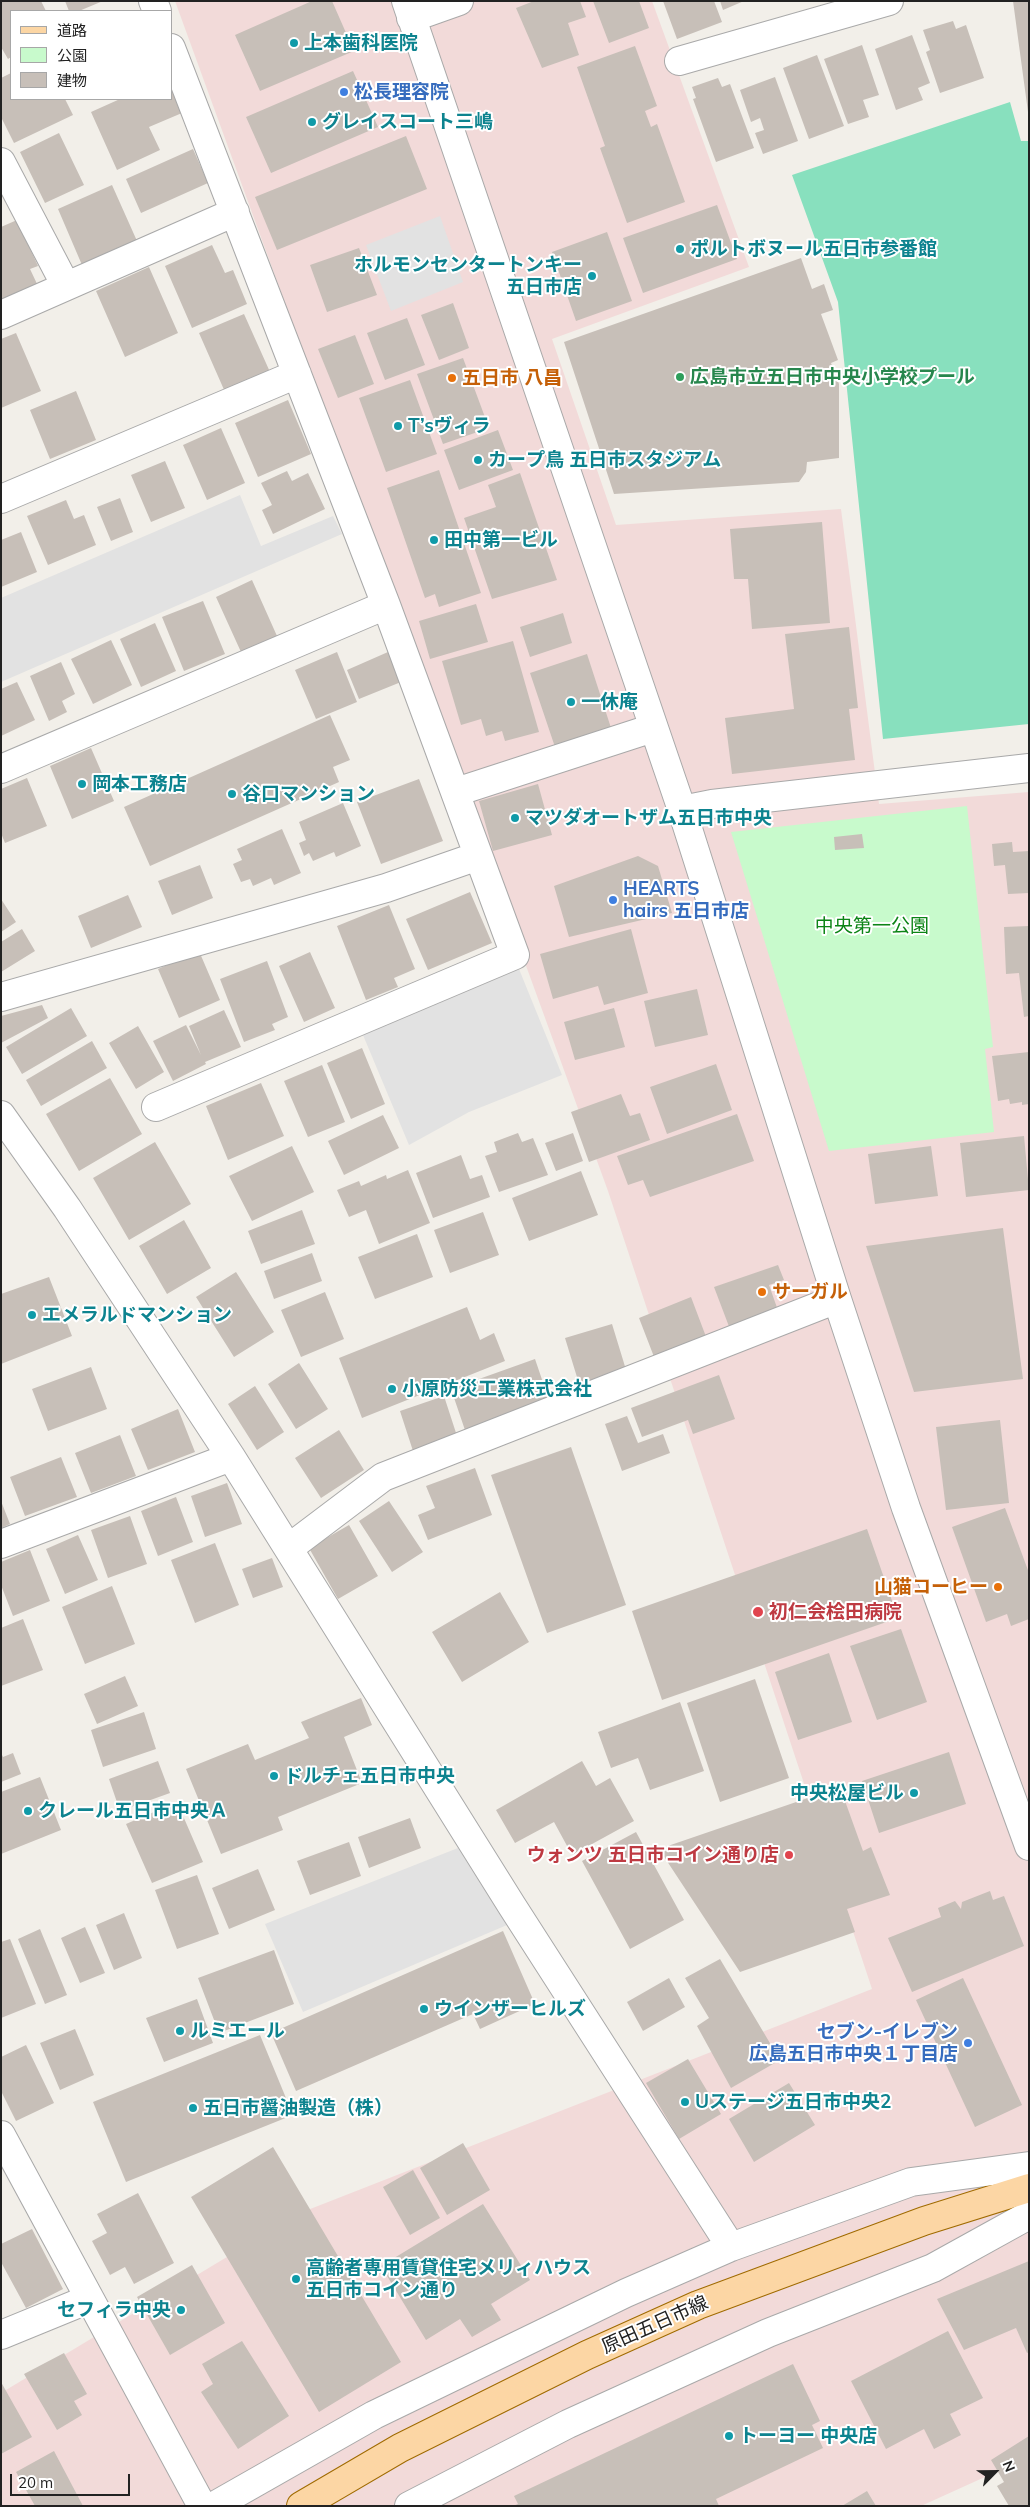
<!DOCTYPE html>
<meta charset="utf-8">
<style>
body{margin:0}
#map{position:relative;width:1030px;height:2507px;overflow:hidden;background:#f2efe9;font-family:Mulish,"Noto Sans JP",sans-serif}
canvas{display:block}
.frame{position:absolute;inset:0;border:2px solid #222;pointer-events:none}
.legend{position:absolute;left:10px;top:10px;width:162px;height:90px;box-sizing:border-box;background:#fff;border:1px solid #a7a7a7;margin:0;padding:6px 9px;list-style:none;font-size:15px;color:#222}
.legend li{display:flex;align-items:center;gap:10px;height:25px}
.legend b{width:25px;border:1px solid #a7a7a7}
.north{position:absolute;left:970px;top:2447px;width:50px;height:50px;-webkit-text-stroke:4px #fff;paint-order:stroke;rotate:67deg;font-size:14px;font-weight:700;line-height:20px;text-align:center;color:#222}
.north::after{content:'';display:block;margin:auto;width:18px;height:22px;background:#222;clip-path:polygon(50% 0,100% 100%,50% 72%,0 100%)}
.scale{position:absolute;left:10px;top:2474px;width:120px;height:22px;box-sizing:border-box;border:2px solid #222;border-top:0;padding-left:6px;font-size:15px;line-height:18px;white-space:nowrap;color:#222;-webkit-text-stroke:4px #fff;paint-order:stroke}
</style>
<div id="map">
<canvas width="1030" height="2507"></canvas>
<div class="frame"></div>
<ul class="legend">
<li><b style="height:6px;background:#fcd6a4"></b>道路</li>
<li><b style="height:14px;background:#c8facc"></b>公園</li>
<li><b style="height:14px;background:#c7bfb8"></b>建物</li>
</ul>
<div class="north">N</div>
<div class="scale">20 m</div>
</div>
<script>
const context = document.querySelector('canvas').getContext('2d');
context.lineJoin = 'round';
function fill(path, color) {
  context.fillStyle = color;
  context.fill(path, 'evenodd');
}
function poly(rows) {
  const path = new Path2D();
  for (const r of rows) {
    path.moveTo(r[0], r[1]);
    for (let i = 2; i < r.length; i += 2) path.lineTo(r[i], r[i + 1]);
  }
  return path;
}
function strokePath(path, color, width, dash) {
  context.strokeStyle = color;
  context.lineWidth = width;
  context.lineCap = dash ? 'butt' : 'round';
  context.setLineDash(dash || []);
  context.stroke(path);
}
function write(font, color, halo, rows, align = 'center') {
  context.font = font + ' Mulish,"Noto Sans JP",sans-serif';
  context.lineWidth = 4;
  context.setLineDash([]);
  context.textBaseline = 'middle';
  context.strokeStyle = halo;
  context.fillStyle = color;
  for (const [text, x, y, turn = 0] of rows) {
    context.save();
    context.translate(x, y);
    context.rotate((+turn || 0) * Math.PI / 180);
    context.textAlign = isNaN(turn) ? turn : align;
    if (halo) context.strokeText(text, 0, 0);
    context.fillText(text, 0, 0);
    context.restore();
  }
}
fill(poly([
 [175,1,652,1,749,267,552,339,616,525,841,509,879,804,1029,792,1029,2457,921,2506,1,2506,1,2393,300,2213,872,1989,608,1191]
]), '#f2dad9');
fill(poly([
 [967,806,993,1047,985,1049,994,1132,829,1151,731,832]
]), '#c8facc');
fill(poly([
 [1010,102,1021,141,1029,141,1029,724,883,739,838,302,792,175]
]), '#88e0be');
fill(poly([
 [440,216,463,282,391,311,366,245],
 [240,495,261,546,333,516,342,534,1,682,1,598],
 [519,969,562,1075,469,1112,409,1145,363,1035],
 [458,1848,507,1925,303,2012,265,1924]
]), '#e2e2e2');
fill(poly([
 [1,1,41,1,46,11,11,11,11,57,8,59,1,47],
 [65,1,103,1,79,11,69,11],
 [312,1,332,1,354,51,260,91,235,35],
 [534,1,580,1,586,17,568,23,579,55,542,68,516,8],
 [593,1,639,1,649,28,609,43],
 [663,1,714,1,722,22,677,39],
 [720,1,744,1,723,10],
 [1013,1,1029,1,1029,112,1028,112],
 [953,21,956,29,966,25,984,78,940,93,926,52,930,50,923,30],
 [912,35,930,83,918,88,923,100,896,110,875,49],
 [862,45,879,95,863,100,869,117,848,124,824,59],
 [635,46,657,106,645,111,651,127,657,124,685,202,627,223,600,148,605,146,577,67],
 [817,55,844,126,809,139,783,68],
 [353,71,378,127,271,173,246,117],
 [11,73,11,99,65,99,73,115,14,143,1,117,1,78],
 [775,77,798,141,763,154,755,133,764,130,760,118,751,122,740,90],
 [718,78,722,87,730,84,754,148,716,162,693,99,696,98,692,87],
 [171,88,182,113,149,127,160,150,117,170,91,112,120,99,171,99],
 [59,133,84,185,45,203,20,152],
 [406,136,427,189,277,250,255,197],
 [193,149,208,183,141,213,126,179],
 [112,185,137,241,82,265,58,209],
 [717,205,737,259,643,293,623,238],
 [17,220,38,266,30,269,38,286,1,303,1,227],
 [607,232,632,301,576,321,552,252],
 [212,245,225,273,233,270,247,304,192,328,165,266],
 [359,248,377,295,327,312,310,265],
 [801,258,812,289,824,284,833,310,821,314,838,360,831,363,839,384,839,458,807,462,806,472,799,482,614,494,564,342],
 [149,267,178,333,125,357,96,291],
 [453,303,469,348,439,360,421,315],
 [244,314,270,372,225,392,199,333],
 [407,318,425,365,385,380,367,333],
 [16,333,41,391,1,408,1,339],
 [355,335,374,384,338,398,318,349],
 [463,358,489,428,443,444,417,374],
 [410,380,437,454,386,472,359,398],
 [76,391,96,440,50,459,30,410],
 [288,400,311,454,258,477,235,423],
 [221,428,245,483,207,500,183,445],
 [498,430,513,470,459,490,444,450],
 [165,461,185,508,151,522,131,475],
 [439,470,481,593,439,607,435,594,425,598,387,488],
 [287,471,292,481,308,473,325,509,273,534,262,510,272,505,261,483],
 [520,473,557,580,492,599,464,518,496,507,488,485],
 [120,498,133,532,111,541,97,507],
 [66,500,74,519,84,515,96,545,48,565,27,516],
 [822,522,830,623,752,629,748,579,734,579,730,529],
 [21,532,37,572,1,587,1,540],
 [252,580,277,636,241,652,216,597],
 [203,601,225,654,184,671,162,617],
 [476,604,488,642,430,659,419,621],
 [563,613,572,643,530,657,520,627],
 [155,623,176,671,141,687,120,639],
 [849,627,858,708,849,709,855,760,732,774,725,718,794,709,785,634],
 [111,640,132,685,93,704,71,659],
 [513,641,539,732,505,741,502,731,486,736,481,719,461,725,442,661],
 [337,652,357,702,316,719,295,670],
 [388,652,401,682,359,699,347,670],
 [587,654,612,731,556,750,530,673],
 [61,662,75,694,62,701,67,712,49,721,30,676],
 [17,682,35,720,1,736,1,689],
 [330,715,350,760,333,767,339,782,150,866,124,807],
 [91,748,114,801,72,819,50,766],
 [27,778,47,826,5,843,1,833,1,789],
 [419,779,443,841,381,864,357,802],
 [538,784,552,835,493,851,479,801],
 [343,803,361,846,336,857,334,852,313,861,309,853,304,856,299,843,306,840,299,822],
 [282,829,301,873,274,885,271,878,253,886,250,879,241,882,233,864,242,860,237,849],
 [862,834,864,848,835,850,834,837],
 [1012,842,1013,852,1029,851,1029,893,1008,894,1005,865,994,866,992,844],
 [638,856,658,866,672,913,569,937,554,886],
 [200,865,213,898,172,915,158,881],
 [470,892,492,943,428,970,406,919],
 [128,895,142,927,91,948,78,916],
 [1,899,16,922,1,932],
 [389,905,415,969,394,978,398,987,366,1000,337,926],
 [1029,926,1029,1016,1024,1017,1019,973,1006,974,1004,927],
 [22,929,35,951,1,972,1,942],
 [631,929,648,993,604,1005,598,986,553,999,540,954],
 [199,951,220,1000,179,1018,158,969],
 [310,952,335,1008,304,1022,279,966],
 [267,961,288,1017,272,1024,275,1030,244,1042,220,979],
 [697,989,708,1035,655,1047,644,1001],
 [42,1005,48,1018,1,1043,1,1016],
 [71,1008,87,1036,22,1074,6,1047],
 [614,1008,625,1047,575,1060,564,1022],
 [224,1010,241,1047,205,1062,206,1064,173,1081,153,1041,186,1025,201,1055,189,1026],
 [138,1026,164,1072,136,1089,109,1043],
 [92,1041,107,1068,41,1106,26,1080],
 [362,1048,385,1104,351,1119,327,1063],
 [1029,1052,1029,1104,1022,1105,1022,1102,1010,1104,1009,1099,998,1101,992,1056],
 [716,1064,732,1110,667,1134,650,1087],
 [322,1065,345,1122,308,1137,284,1081],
 [110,1078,142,1134,79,1171,46,1114],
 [261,1083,284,1136,228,1160,206,1106],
 [621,1094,630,1116,640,1113,650,1140,589,1162,571,1112],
 [737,1114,754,1161,650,1197,643,1180,628,1185,617,1156],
 [383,1115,399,1148,344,1175,328,1141],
 [518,1133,522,1142,533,1138,548,1175,499,1192,485,1156,497,1152,494,1142],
 [573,1133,583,1161,556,1171,545,1143],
 [1024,1136,1029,1190,966,1197,960,1143],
 [155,1142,191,1204,129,1240,93,1178],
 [292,1146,314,1192,252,1221,229,1176],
 [931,1146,938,1196,875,1204,868,1154],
 [461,1155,470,1179,482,1175,490,1197,433,1218,416,1173],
 [408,1170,430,1223,379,1244,366,1210,349,1217,337,1190,359,1181,361,1186,386,1175,387,1179],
 [581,1171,598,1215,529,1241,512,1198],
 [302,1210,315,1244,261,1264,248,1231],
 [483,1212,499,1255,450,1273,434,1230],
 [184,1220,211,1268,167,1294,139,1246],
 [1003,1228,1023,1379,914,1392,866,1246],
 [417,1234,433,1277,375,1299,358,1257],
 [312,1253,322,1281,274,1299,264,1271],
 [778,1265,784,1280,769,1285,781,1319,733,1337,714,1287],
 [236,1272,274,1332,234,1357,196,1297],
 [49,1277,72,1336,1,1364,1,1294],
 [325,1292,344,1339,301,1357,281,1310],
 [691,1297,708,1342,656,1362,639,1318],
 [467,1307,480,1340,494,1333,505,1361,362,1418,339,1358],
 [612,1324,627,1373,580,1387,565,1338],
 [535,1359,551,1406,467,1436,451,1389],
 [299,1363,328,1409,296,1429,268,1384],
 [91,1367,107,1409,48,1431,32,1389],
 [719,1375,735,1419,693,1434,688,1420,642,1437,631,1408],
 [255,1386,284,1432,257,1450,228,1404],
 [444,1396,457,1436,413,1451,400,1411],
 [178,1409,195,1452,148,1470,131,1429],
 [627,1416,638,1443,663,1434,670,1453,622,1471,605,1424],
 [1000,1420,1009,1503,946,1510,936,1427],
 [339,1430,364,1470,321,1498,295,1458],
 [120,1435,136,1476,91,1493,75,1453],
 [571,1447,626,1605,547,1633,491,1475],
 [61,1457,77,1497,25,1516,10,1477],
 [475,1468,492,1515,428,1540,418,1515,435,1508,426,1486],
 [227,1483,242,1524,205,1537,191,1496],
 [176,1497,193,1542,158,1556,141,1511],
 [1,1501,10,1524,1,1528],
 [389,1501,423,1552,392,1572,359,1521],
 [1005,1508,1029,1573,1029,1619,1011,1626,1007,1614,986,1622,952,1527],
 [130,1516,147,1564,108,1578,91,1530],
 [349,1525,378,1576,338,1599,309,1548],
 [867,1529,898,1618,662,1700,632,1611],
 [78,1535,98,1580,65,1594,46,1549],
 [215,1543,239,1605,195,1623,171,1560],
 [30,1550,50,1601,13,1616,1,1585,1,1562],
 [272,1558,283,1587,253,1598,242,1569],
 [112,1586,135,1644,85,1664,62,1607],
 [500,1592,529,1642,462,1682,432,1632],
 [23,1619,43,1670,1,1686,1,1628],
 [901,1629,927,1702,877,1720,850,1646],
 [829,1653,852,1722,798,1740,775,1672],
 [125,1676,138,1706,97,1724,84,1694],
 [755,1679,789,1778,720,1802,687,1703],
 [361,1698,372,1725,344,1737,362,1783,278,1817,283,1830,221,1854,186,1769,248,1744,255,1760,309,1738,301,1722],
 [680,1702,704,1771,650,1790,638,1758,611,1768,598,1732],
 [144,1712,156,1749,103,1767,91,1730],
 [949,1752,966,1804,879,1833,862,1781],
 [1,1753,3,1757,13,1753,21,1774,1,1782],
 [158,1761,170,1793,120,1811,109,1779],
 [582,1761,596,1786,610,1778,634,1821,572,1855,554,1822,515,1843,496,1810],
 [40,1777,61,1830,1,1854,1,1792],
 [840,1787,863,1851,871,1847,890,1895,847,1909,855,1932,740,1972,659,1849],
 [177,1802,203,1862,152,1883,126,1824],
 [410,1818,421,1848,369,1868,358,1837],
 [636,1832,684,1920,630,1949,582,1861],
 [349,1842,361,1876,310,1895,297,1861],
 [258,1869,275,1910,229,1929,212,1888],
 [197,1875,219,1934,177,1949,155,1890],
 [990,1891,993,1900,1004,1896,1024,1946,912,1992,888,1938,941,1917,938,1908,955,1901,961,1909,962,1902],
 [124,1913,142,1958,114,1970,96,1925],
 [85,1927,105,1973,80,1983,61,1938],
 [40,1929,67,1995,45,2004,18,1939],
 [503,1931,535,2004,480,2029,473,2014,296,2091,271,2033],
 [10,1939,36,2004,1,2018,1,1942],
 [274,1950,294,2004,219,2033,198,1978],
 [720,1959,780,2060,731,2088,697,2026,709,2018,685,1978],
 [669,1978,685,2007,643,2031,627,2002],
 [963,1978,1022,2105,975,2127,916,2000],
 [197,1999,213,2043,164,2062,146,2018],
 [75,2029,94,2075,60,2090,40,2043],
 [260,2035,293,2115,126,2182,93,2102],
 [26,2045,54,2103,16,2121,1,2091,1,2057],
 [688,2059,721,2114,679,2139,646,2083],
 [789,2083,815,2125,754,2162,729,2119],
 [463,2143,490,2190,447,2215,420,2168],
 [273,2147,401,2362,319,2412,191,2197],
 [413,2170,440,2218,410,2235,383,2187],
 [138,2193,174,2263,134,2284,125,2267,110,2275,92,2241,107,2233,97,2214],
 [483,2204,530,2280,491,2304,501,2320,472,2337,460,2319,426,2340,381,2266],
 [32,2229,63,2289,26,2308,1,2262,1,2244],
 [1029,2261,1029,2352,1027,2353,1016,2328,964,2350,937,2299],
 [192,2265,225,2323,170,2355,137,2297],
 [948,2331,983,2398,950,2414,961,2435,934,2449,924,2429,886,2449,851,2381],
 [242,2341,289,2416,238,2449,201,2392,213,2384,202,2364],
 [64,2353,87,2394,74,2401,82,2415,57,2430,24,2374],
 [793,2364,820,2421,812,2425,823,2448,716,2499,719,2506,513,2506,518,2504,514,2496],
 [1,2382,32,2437,1,2454],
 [1029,2436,1029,2506,1009,2506,997,2486,1004,2482,991,2460],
 [54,2451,83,2506,35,2506,16,2472],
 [867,2491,876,2506,842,2506]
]), '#c7bfb8');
const minor = poly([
 [153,1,157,11],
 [406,1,682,810,837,1299,906,1508,1029,1846],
 [411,18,459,1],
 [679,61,889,1],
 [1,162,66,286],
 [1,315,235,212],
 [1,499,297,374],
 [1,769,386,605],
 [456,792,653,728],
 [682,810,712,804,1029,768],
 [1,997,386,888,478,856],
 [156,1107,515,955,386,605,171,48],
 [1,1115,67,1208,231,1457,512,1906,731,2247],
 [1,1544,231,1457],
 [289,1548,383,1477,837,1299],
 [1,2135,202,2506],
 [1,2335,89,2299],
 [214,2506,374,2415,626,2293,731,2247,911,2182,1029,2166],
 [409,2506,568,2424,768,2333,933,2268,1029,2215]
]);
const major = poly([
 [301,2506,400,2448,587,2355,698,2305,924,2221,1029,2188]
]);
strokePath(minor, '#a9a9a9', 30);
strokePath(major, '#a06b00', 30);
strokePath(minor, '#fff', 28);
strokePath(major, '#fcd6a4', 28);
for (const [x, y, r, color] of [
 [294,43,5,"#0f9aa8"],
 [344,92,5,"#3f7fe0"],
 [312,122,5,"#0f9aa8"],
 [680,249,5,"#0f9aa8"],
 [592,276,5,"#0f9aa8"],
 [680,377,5,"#2e9e5b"],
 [452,378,5,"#e8710a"],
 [398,426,5,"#0f9aa8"],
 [478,460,5,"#0f9aa8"],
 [434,540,5,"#0f9aa8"],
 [571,702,5,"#0f9aa8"],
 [82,784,5,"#0f9aa8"],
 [232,794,5,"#0f9aa8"],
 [515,818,5,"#0f9aa8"],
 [613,900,5,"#3f7fe0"],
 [762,1292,5,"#e8710a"],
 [32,1315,5,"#0f9aa8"],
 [392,1389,5,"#0f9aa8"],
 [998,1587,5,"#e8710a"],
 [758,1612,6,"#e0444e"],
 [274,1776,5,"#0f9aa8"],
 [914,1793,5,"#0f9aa8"],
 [28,1811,5,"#0f9aa8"],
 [789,1855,5,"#e0444e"],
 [424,2009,5,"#0f9aa8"],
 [180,2031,5,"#0f9aa8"],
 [968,2043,5,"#3f7fe0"],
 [685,2102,5,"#0f9aa8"],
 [193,2108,5,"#0f9aa8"],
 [296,2279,5,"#0f9aa8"],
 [181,2310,5,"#0f9aa8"],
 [729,2436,5,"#0f9aa8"]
]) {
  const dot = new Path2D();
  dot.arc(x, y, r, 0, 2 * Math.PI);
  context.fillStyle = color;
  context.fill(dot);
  strokePath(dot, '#fff', 2);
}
write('bold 19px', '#0d838f', '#fff', [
 ["上本歯科医院",304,43],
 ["グレイスコート三嶋",322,122],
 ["ポルトボヌール五日市参番館",690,249],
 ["ホルモンセンタートンキー",582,265,"right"],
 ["五日市店",582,287,"right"],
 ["T’sヴィラ",408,426],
 ["カープ鳥 五日市スタジアム",488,460],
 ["田中第一ビル",444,540],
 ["一休庵",581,702],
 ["岡本工務店",92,784],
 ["谷口マンション",242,794],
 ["マツダオートザム五日市中央",525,818],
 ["エメラルドマンション",42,1315],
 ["小原防災工業株式会社",402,1389],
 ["ドルチェ五日市中央",284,1776],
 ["中央松屋ビル",904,1793,"right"],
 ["クレール五日市中央Ａ",38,1811],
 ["ウインザーヒルズ",434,2009],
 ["ルミエール",190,2031],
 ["Uステージ五日市中央2",695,2102],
 ["五日市醤油製造（株）",203,2108],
 ["高齢者専用賃貸住宅メリィハウス",306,2268],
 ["五日市コイン通り",306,2290],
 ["セフィラ中央",171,2310,"right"],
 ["トーヨー 中央店",739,2436]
], 'left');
write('bold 19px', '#366cbe', '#fff', [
 ["松長理容院",354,92],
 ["HEARTS",623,889],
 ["hairs 五日市店",623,911],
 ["セブン-イレブン",958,2032,"right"],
 ["広島五日市中央１丁目店",958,2054,"right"]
], 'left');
write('bold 19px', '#27864d', '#fff', [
 ["広島市立五日市中央小学校プール",690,377]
], 'left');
write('bold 19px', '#c56008', '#fff', [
 ["五日市 八昌",462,378],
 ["サーガル",772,1292],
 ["山猫コーヒー",988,1587,"right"]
], 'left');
write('19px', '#0c8416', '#fff', [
 ["中央第一公園",872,926]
]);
write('bold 19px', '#be3a42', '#fff', [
 ["初仁会桧田病院",769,1612],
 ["ウォンツ 五日市コイン通り店",779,1855,"right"]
], 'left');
write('19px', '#222', '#fff', [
 ["原田五日市線",655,2325,-24]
]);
</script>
